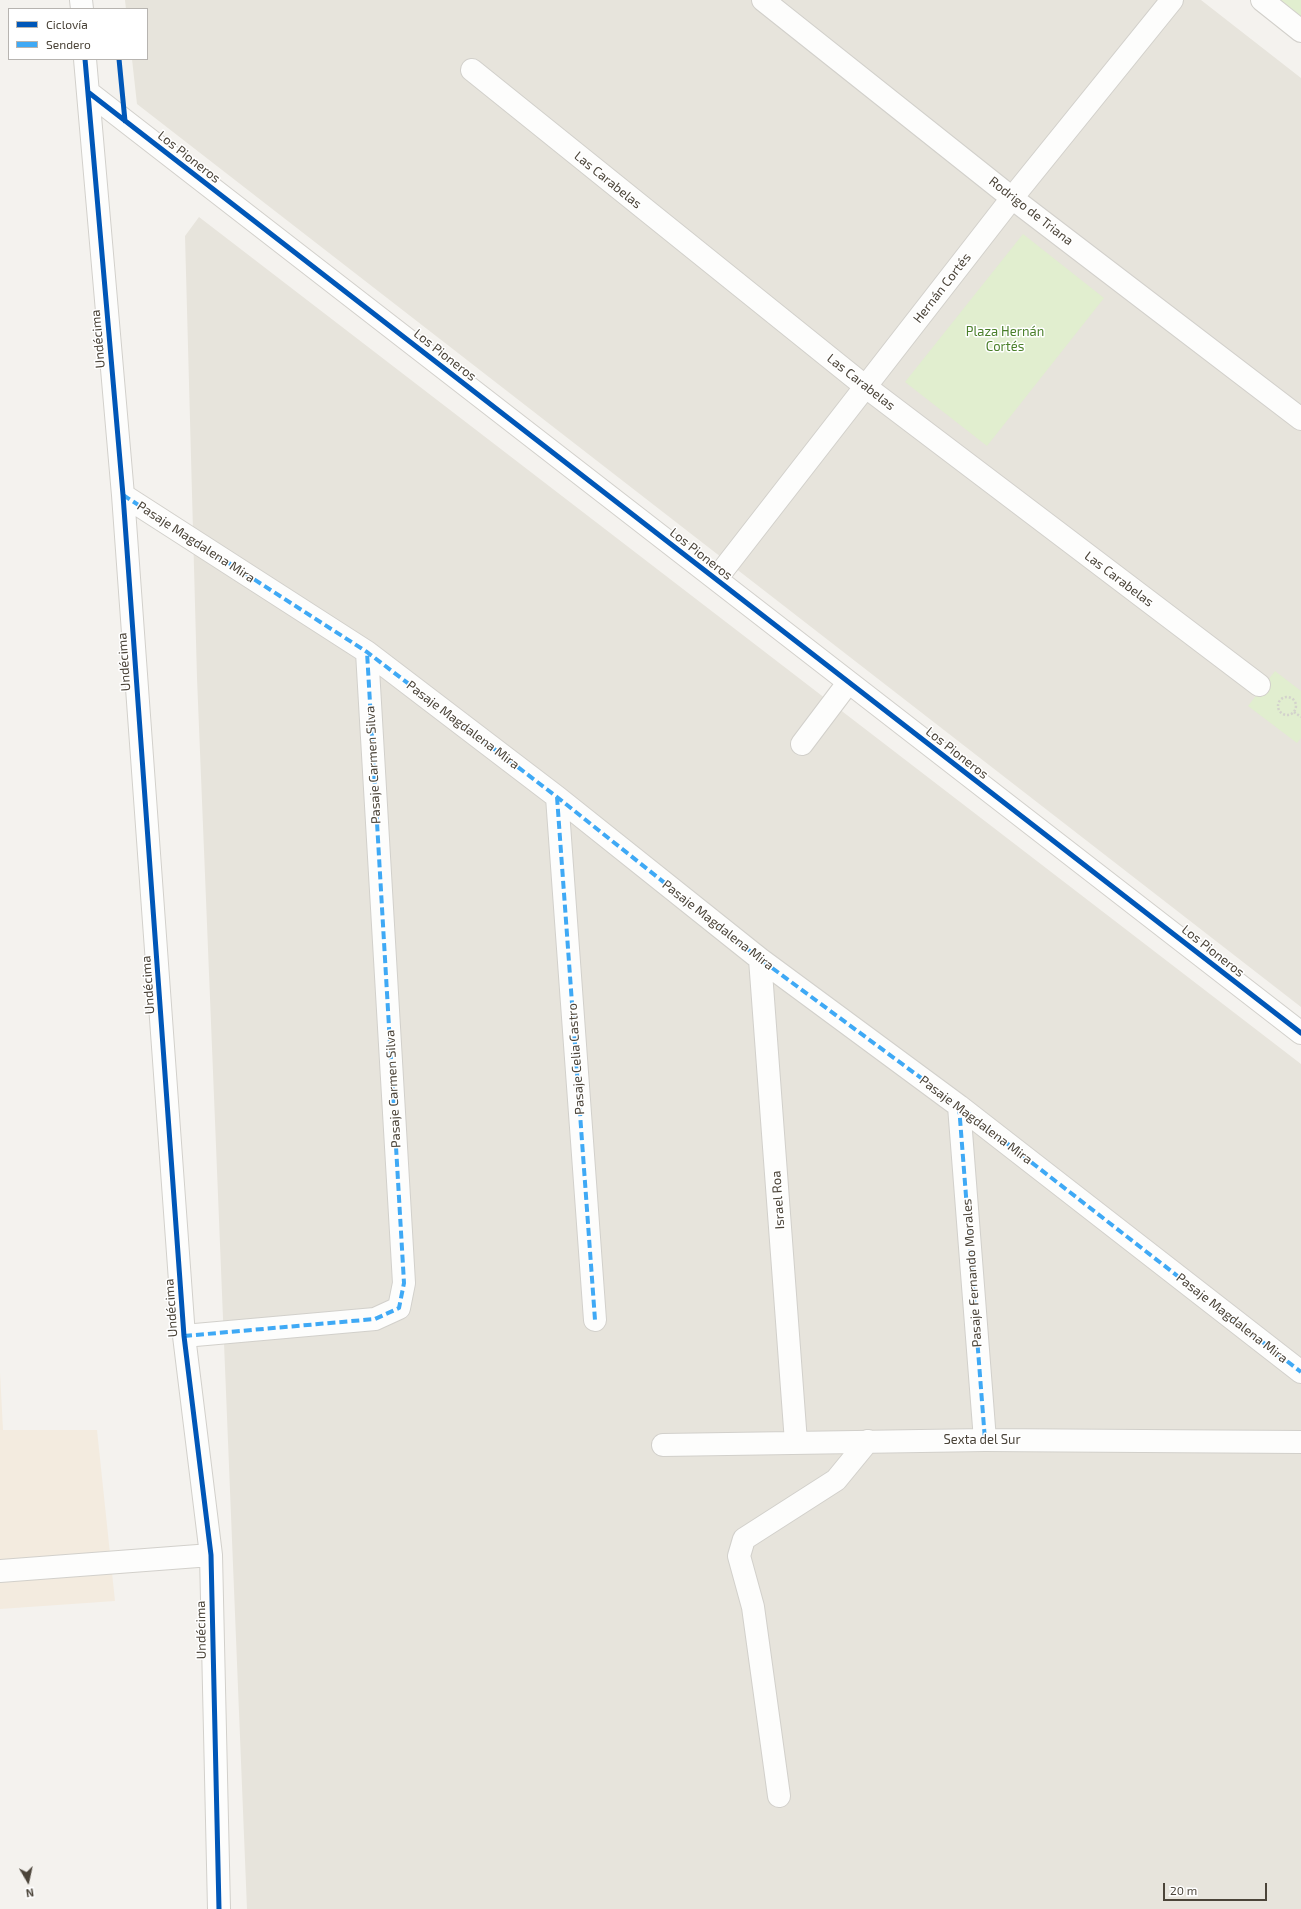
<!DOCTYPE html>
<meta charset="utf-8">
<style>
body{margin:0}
#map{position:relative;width:1301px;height:1909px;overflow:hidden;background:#f4f2ee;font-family:"Exo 2",sans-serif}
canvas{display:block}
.legend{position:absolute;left:8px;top:8px;width:140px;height:52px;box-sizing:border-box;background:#fff;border:1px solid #b7b4b0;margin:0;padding:5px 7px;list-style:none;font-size:12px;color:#4b4439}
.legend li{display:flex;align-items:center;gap:8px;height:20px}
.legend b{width:20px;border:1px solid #b7b4b0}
.north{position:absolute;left:8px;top:1861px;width:40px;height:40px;-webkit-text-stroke:3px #fff;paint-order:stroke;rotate:171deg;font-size:11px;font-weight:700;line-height:16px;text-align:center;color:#4b4439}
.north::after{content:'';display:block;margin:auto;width:14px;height:18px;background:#4b4439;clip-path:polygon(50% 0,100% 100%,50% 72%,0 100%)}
.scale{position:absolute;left:1163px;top:1883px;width:104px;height:18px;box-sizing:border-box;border:2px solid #4b4439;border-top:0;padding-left:5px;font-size:12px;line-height:14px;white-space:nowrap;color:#4b4439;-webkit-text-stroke:3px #fff;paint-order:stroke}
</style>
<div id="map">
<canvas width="1301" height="1909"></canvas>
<ul class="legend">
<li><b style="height:5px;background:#0057b8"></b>Ciclovía</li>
<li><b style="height:5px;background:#3fa9f5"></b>Sendero</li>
</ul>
<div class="north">N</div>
<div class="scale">20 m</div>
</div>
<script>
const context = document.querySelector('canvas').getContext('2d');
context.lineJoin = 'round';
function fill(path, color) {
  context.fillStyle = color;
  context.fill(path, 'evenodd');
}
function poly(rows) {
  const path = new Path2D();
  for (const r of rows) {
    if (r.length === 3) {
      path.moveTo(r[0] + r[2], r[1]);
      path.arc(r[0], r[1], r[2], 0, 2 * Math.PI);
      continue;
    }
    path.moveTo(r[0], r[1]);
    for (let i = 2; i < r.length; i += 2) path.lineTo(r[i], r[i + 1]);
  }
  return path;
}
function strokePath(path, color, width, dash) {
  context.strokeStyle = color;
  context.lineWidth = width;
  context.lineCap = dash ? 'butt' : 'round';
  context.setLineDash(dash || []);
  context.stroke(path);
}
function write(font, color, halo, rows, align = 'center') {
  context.font = font + ' "Exo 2",sans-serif';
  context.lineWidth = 3;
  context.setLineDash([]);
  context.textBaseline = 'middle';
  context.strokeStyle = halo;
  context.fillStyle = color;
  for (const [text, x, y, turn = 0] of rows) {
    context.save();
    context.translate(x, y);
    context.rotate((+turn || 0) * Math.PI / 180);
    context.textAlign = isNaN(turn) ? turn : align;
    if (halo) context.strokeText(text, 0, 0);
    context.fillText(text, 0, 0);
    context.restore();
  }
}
fill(poly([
 [125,0,1201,0,1301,78,1301,1007,137,104,132,59,147,59,147,9,126,9],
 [199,217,1301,1064,1301,1909,247,1909,197,678,185,236]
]), '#e7e4dc');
fill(poly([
 [0,1372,3,1430,97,1430,115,1601,0,1609]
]), '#f3ebdf');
fill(poly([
 [1275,0,1301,0,1301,20],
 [1023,234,1104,298,987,446,905,382],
 [1275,671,1301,691,1301,738,1297,743,1248,706]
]), '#e1eecf');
const minor = poly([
 [81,0,82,9],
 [763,0,1012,198,1301,419],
 [1262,0,1301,31],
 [85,59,123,495,184,1336,211,1555,219,1909],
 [472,70,866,387,1259,685],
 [88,92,1301,1033],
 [123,495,367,652,557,797,760,959,959,1106,1301,1372],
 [716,579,1012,198,1172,0],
 [802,744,848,683],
 [557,797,595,1320],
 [760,959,796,1442],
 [959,1106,985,1440],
 [184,1336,375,1319,399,1308,404,1283,367,652],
 [663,1445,985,1440,1301,1442],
 [0,1571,211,1555],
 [779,1796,753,1607,739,1556,744,1539,836,1480,868,1441]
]);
strokePath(minor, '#d2d0cb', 24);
strokePath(poly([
 [1287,706,9],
 [1294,712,1301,717]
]), '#d3d2cc', 2.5, [2, 2]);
strokePath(minor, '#fdfdfc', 22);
strokePath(poly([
 [123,495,367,652,557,797,760,959,959,1106,1301,1372],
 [557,797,595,1320],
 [959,1106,985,1440],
 [184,1336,375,1319,399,1308,404,1283,367,652]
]), '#3fa9f5', 4, [8, 4]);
strokePath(poly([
 [85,59,123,495,184,1336,211,1555,219,1909],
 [119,59,125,121],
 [88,92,1301,1033]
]), '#0057b8', 5);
write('13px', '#4b4439', '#fff', [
 ["Los Pioneros",189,157,38],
 ["Las Carabelas",608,180,39],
 ["Rodrigo de Triana",1031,211,38],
 ["Hernán Cortés",942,288,-52],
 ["Undécima",98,339,-95],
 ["Los Pioneros",445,355,38],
 ["Las Carabelas",861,382,38],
 ["Pasaje Magdalena Mira",196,542,33],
 ["Los Pioneros",701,554,38],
 ["Las Carabelas",1119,579,37],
 ["Undécima",124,662,-94],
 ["Pasaje Magdalena Mira",463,725,37],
 ["Los Pioneros",957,753,38],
 ["Pasaje Carmen Silva",373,765,-93],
 ["Pasaje Magdalena Mira",718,925,38],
 ["Los Pioneros",1213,951,38],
 ["Undécima",148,985,-94],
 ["Pasaje Celia Castro",576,1059,-94],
 ["Pasaje Carmen Silva",393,1089,-93],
 ["Pasaje Magdalena Mira",976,1120,37],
 ["Israel Roa",778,1200,-94],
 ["Pasaje Fernando Morales",972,1273,-94],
 ["Undécima",171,1308,-94],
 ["Pasaje Magdalena Mira",1232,1318,38],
 ["Sexta del Sur",982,1440],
 ["Undécima",201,1630,-91]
]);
write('13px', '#4a7f2a', '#fff', [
 ["Plaza Hernán",1005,332],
 ["Cortés",1005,347]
]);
</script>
